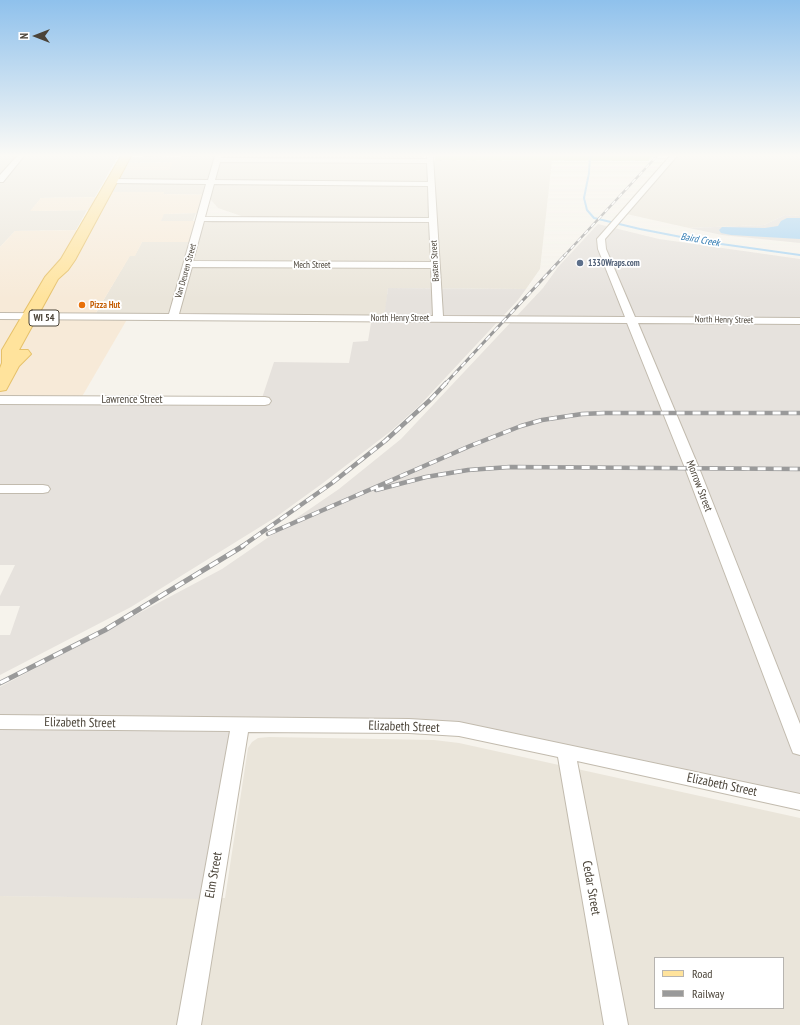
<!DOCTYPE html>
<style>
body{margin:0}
#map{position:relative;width:800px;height:1025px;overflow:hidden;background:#f6f3ec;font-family:"PT Sans Narrow",sans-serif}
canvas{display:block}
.legend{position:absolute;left:654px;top:957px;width:130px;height:52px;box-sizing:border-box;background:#fff;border:1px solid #b7b4b0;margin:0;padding:5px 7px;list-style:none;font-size:12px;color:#4b4439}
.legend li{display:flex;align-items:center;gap:8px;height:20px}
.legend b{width:20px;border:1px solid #b7b4b0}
.north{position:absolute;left:16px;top:16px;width:40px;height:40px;-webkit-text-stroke:3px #fff;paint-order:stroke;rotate:270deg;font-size:11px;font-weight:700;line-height:16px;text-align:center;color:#4b4439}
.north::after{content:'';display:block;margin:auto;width:14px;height:18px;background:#4b4439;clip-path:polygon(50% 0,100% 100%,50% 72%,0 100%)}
</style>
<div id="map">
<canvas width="800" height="1025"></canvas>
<ul class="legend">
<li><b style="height:5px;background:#ffe39c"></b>Road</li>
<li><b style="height:5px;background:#9a9a9a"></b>Railway</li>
</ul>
<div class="north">N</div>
</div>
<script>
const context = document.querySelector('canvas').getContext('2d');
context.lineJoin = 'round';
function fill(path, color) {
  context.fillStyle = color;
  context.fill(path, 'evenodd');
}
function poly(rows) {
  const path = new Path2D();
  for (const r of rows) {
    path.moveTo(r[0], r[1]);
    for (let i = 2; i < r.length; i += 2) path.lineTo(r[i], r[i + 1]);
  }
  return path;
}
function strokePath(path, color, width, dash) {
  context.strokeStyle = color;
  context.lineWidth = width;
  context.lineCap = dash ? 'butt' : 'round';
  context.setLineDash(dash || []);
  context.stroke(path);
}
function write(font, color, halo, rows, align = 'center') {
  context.font = font + ' "PT Sans Narrow",sans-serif';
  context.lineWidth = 3.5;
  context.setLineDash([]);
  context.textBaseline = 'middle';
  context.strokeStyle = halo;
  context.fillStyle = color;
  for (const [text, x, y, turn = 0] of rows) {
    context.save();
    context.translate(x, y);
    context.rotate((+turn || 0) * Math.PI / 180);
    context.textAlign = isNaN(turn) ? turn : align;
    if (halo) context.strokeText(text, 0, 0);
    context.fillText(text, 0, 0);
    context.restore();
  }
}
fill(poly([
 [0,156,118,156,95,197,41,198,31,211,87,210,76,230,15,231,0,247],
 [200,156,424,156,424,164,434,164,435,160,552,161,540,269,526,289,388,288,385,315,96,313,130,255,135,255,142,242,197,242,204,223,212,222,335,222,335,218,264,218,241,216,218,208,211,200,211,195,163,194,164,192,112,192,124,170,169,170,172,162,128,163,131,157],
 [674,156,800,156,800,216,785,215,764,225,689,228,622,213],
 [196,213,193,221,160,222,163,214],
 [269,737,434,740,459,743,800,818,800,1025,0,1025,0,896,225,898,248,748,252,742,258,738],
 [655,958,783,958,783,1008,655,1008]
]), '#eae5da');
fill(poly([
 [173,162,169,170,124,170,128,163],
 [106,192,164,192,163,194,207,195,203,211,196,213,164,214,161,221,200,221,194,242,142,242,135,256,130,256,94,316,129,316,80,400,0,400,0,247,15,231,86,230,96,210,30,211,41,198,103,197]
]), '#f7ead8');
fill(poly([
 [785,215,800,216,800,243,722,235,689,228,764,225],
 [598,224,659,239,800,259,800,802,459,729,240,725,209,899,0,896,0,687,222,569,339,489,401,439,543,288,558,267],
 [388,288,526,289,518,300,419,406,391,431,323,483,276,517,131,607,0,675,0,635,10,635,20,606,0,606,0,596,15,565,0,565,0,400,261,401,274,362,349,363,353,342,368,341,372,317,384,317]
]), '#e6e2dd');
fill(poly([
 [435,156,653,156,648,161,435,160]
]), '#d2eab5');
fill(poly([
 [787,218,800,218,800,239,731,235,721,233,719,230,722,227,765,228,778,226,781,221]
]), '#a9d4f2');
strokePath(poly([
 [590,156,589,173,584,198,587,210,594,218,640,229,707,242,800,255]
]), '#a9d4f2', 2);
const minor = poly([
 [17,156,24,156,3,182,0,182,0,175,17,156],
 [215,156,221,156,221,158,427,159,427,156,433,156,443,316,625,317,598,249,597,239,670,156,677,156,605,239,606,249,635,317,800,318,800,324,638,323,699,468,800,724,800,755,793,753,791,748,685,468,627,323,0,319,0,313,169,314,206,184,112,183,108,181,112,179,208,180,215,156],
 [220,162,427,163,428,182,215,180,220,162],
 [214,184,428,186,429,218,205,217,214,184],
 [204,221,429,222,431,262,193,261,204,221],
 [192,267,431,268,433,316,179,314,192,267],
 [0,396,265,397,269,398,271,401,269,404,265,405,0,404,0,396],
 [0,485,43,485,48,486,50,489,48,492,43,493,0,493,0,485],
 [0,715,409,719,459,722,800,794,800,810,577,761,628,1025,604,1025,558,757,459,736,409,733,248,732,201,1025,177,1025,230,731,0,729,0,715]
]);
const primary = poly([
 [121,156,131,156,75,260,68,270,58,279,19,350,28,350,31,354,19,366,6,390,0,391,0,368,2,363,2,350,45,277,61,259,121,156]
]);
strokePath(minor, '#c2bbae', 2);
strokePath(primary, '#e6c16a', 2);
fill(minor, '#fff');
fill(primary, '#ffe39c');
const railFar3 = poly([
 [564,256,657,156]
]);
const railFar2 = poly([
 [445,384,565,255]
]);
const railFar1 = poly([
 [376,490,426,477,468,470,510,467,800,469],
 [268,534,470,446,521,426,542,420,582,414,604,413,800,413],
 [241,547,332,483,385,441,430,400,446,383]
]);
const rail = poly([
 [0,683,105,630,243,546]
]);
strokePath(railFar3, '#9a9a9a', 2.5);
strokePath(railFar2, '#9a9a9a', 3);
strokePath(railFar1, '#9a9a9a', 4.5);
strokePath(rail, '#9a9a9a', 5);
strokePath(railFar3, '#fff', 1.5, [5]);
strokePath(railFar2, '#fff', 2, [6]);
strokePath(railFar1, '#fff', 3, [8]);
strokePath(rail, '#fff', 3.5, [10]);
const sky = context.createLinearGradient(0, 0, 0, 299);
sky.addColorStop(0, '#8fc1ec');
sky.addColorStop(0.52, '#fbfaf6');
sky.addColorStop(1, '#fbfaf600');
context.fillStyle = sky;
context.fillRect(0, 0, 800, 299);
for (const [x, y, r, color] of [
 [580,263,4,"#5c6f8a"],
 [82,305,4,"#e8710a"]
]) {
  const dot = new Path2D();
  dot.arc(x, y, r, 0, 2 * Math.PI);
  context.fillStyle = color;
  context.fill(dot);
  strokePath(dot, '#fff', 1.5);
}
write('9px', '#4b4439', '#fff', [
 ["Basten Street",435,261,-93],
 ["Mech Street",312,265],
 ["Van Deuren Street",186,271,-74],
 ["North Henry Street",400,318],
 ["North Henry Street",724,320,1]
]);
write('bold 9px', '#4e5e75', '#fff', [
 ["1330Wraps.com",588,263]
], 'left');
write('bold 9px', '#c56008', '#fff', [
 ["Pizza Hut",90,305]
], 'left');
write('italic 10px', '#2e7ab2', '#fff', [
 ["Baird Creek",700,240,10]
]);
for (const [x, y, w] of [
 [44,318,30]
]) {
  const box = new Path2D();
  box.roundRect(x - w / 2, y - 8, w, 16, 3);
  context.fillStyle = '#fff';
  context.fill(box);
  strokePath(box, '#4b4439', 1);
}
write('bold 10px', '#4b4439', null, [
 ["WI 54",44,318]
]);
write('11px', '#4b4439', '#fff', [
 ["Lawrence Street",132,400],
 ["Morrow Street",699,486,69]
]);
write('13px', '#4b4439', '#fff', [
 ["Elizabeth Street",80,723,1],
 ["Elizabeth Street",404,727,2],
 ["Elizabeth Street",722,785,12],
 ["Elm Street",214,875,-80],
 ["Cedar Street",591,888,80]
]);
</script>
